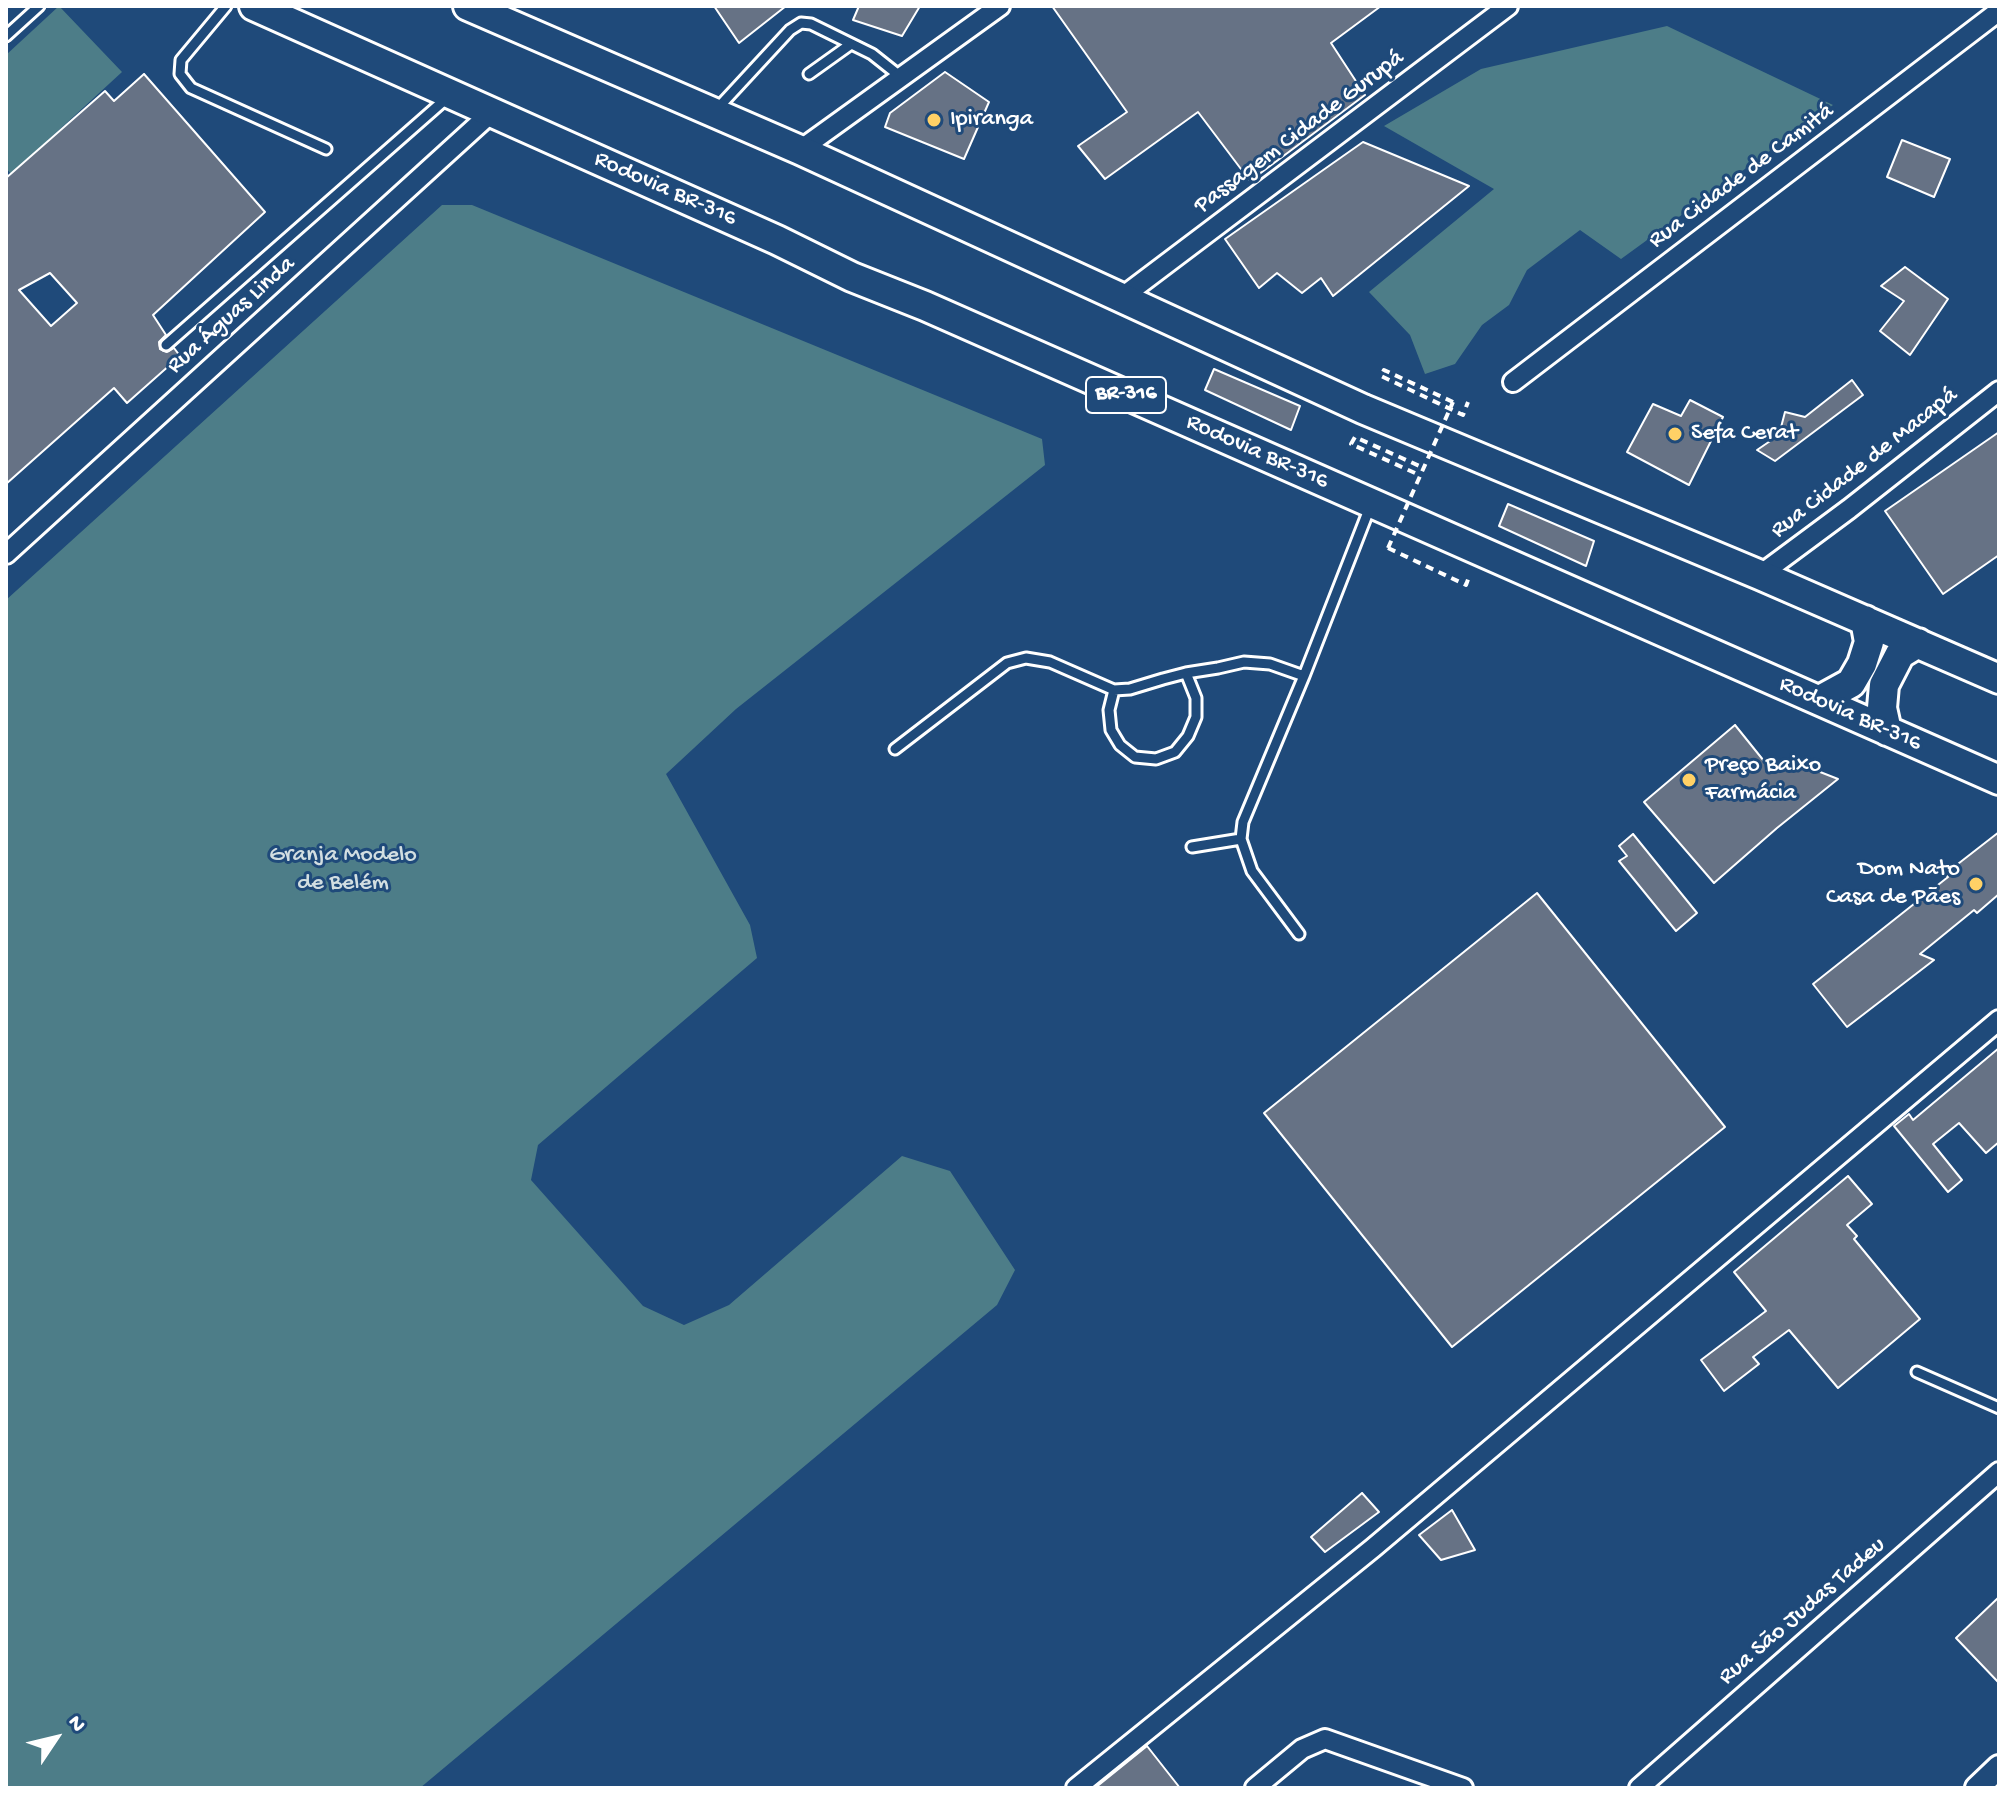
<!DOCTYPE html>
<meta charset="utf-8">
<style>
body{margin:0}
#map{position:relative;width:2005px;height:1794px;overflow:hidden;background:#1f4a7a;font-family:"Gochi Hand",sans-serif}
canvas{display:block}
.frame{position:absolute;inset:0;border:8px solid #fff;pointer-events:none}
.north{position:absolute;left:16px;top:1698px;width:80px;height:80px;-webkit-text-stroke:6px #1f4a7a;paint-order:stroke;rotate:55deg;font-size:22px;font-weight:700;line-height:32px;text-align:center;color:#fff}
.north::after{content:'';display:block;margin:auto;width:28px;height:36px;background:#fff;clip-path:polygon(50% 0,100% 100%,50% 72%,0 100%)}
</style>
<div id="map">
<canvas width="2005" height="1794"></canvas>
<div class="frame"></div>
<div class="north">N</div>
</div>
<script>
const context = document.querySelector('canvas').getContext('2d');
context.lineJoin = 'round';
function fill(path, color) {
  context.fillStyle = color;
  context.fill(path, 'evenodd');
}
function poly(rows) {
  const path = new Path2D();
  for (const r of rows) {
    path.moveTo(r[0], r[1]);
    for (let i = 2; i < r.length; i += 2) path.lineTo(r[i], r[i + 1]);
  }
  return path;
}
function strokePath(path, color, width, dash) {
  context.strokeStyle = color;
  context.lineWidth = width;
  context.lineCap = dash ? 'butt' : 'round';
  context.setLineDash(dash || []);
  context.stroke(path);
}
function write(font, color, halo, rows, align = 'center') {
  context.font = font + ' "Gochi Hand",sans-serif';
  context.lineWidth = 6;
  context.setLineDash([]);
  context.textBaseline = 'middle';
  context.strokeStyle = halo;
  context.fillStyle = color;
  for (const [text, x, y, turn = 0] of rows) {
    context.save();
    context.translate(x, y);
    context.rotate((+turn || 0) * Math.PI / 180);
    context.textAlign = isNaN(turn) ? turn : align;
    if (halo) context.strokeText(text, 0, 0);
    context.fillText(text, 0, 0);
    context.restore();
  }
}
fill(poly([
 [59,6,122,72,11,174,6,168,6,55],
 [1667,26,1833,105,1621,259,1580,230,1527,270,1509,305,1482,325,1455,364,1425,374,1410,335,1369,292,1494,189,1384,126,1481,69],
 [442,205,472,205,1042,439,1045,465,736,709,666,774,750,925,757,958,538,1145,531,1180,643,1306,684,1325,729,1305,902,1156,950,1171,1015,1270,997,1305,420,1788,6,1788,6,600]
]), '#4d7d88');
const building = poly([
 [714,6,786,6,739,43,714,6],
 [859,6,920,6,902,36,853,20,859,6],
 [1052,6,1381,6,1331,43,1365,95,1250,181,1198,112,1105,179,1078,146,1127,112,1052,6],
 [945,72,989,102,964,159,885,127,890,113,945,72],
 [144,74,265,212,153,315,166,335,159,342,160,349,167,352,174,348,180,356,127,403,114,388,6,484,6,178,105,91,114,101,144,74],
 [50,273,77,303,51,326,19,290,50,273],
 [1902,140,1950,159,1934,197,1887,177,1902,140],
 [1363,142,1469,186,1333,296,1321,278,1302,293,1277,273,1259,288,1225,239,1363,142],
 [1905,267,1948,299,1910,355,1880,331,1904,301,1881,286,1905,267],
 [1214,369,1300,406,1291,430,1205,390,1214,369],
 [1852,380,1863,395,1775,461,1757,450,1779,435,1785,412,1805,417,1852,380],
 [1690,400,1723,417,1689,485,1627,452,1653,404,1681,416,1690,400],
 [1999,432,1999,555,1943,594,1885,511,1999,432],
 [1508,504,1594,541,1586,566,1499,526,1508,504],
 [1735,725,1772,771,1787,759,1838,779,1777,828,1714,883,1644,802,1735,725],
 [1999,832,1999,894,1977,913,1974,910,1920,954,1934,960,1847,1027,1813,984,1948,877,1945,874,1999,832],
 [1633,834,1697,913,1676,931,1619,861,1627,856,1619,846,1633,834],
 [1537,893,1725,1127,1452,1347,1264,1113,1537,893],
 [1999,1048,1999,1142,1986,1153,1959,1123,1933,1144,1962,1180,1948,1192,1894,1126,1909,1114,1913,1120,1999,1048],
 [1848,1176,1872,1204,1847,1225,1857,1236,1854,1239,1920,1319,1838,1388,1789,1330,1753,1357,1759,1364,1724,1391,1701,1360,1766,1311,1734,1272,1848,1176],
 [1362,1493,1379,1512,1325,1552,1311,1537,1362,1493],
 [1452,1510,1475,1550,1441,1560,1419,1535,1452,1510],
 [1999,1597,1999,1683,1956,1638,1999,1597],
 [1147,1746,1180,1788,1095,1788,1147,1746]
]);
fill(building, '#667285');
strokePath(building, '#fff', 2);
const service = poly([
 [226,6,181,60,180,74,191,88,326,149],
 [6,36,39,6],
 [809,74,851,44],
 [716,110,790,30,801,23,811,24,872,54,901,77],
 [166,345,448,97],
 [1186,673,1196,698,1196,717,1188,736,1175,752,1156,759,1135,757,1120,745,1111,730,1109,710,1114,690,1130,689,1163,679,1186,673,1218,668,1244,662,1270,664,1304,676,1243,822,1241,839,1252,871,1299,934],
 [1304,676,1370,507],
 [895,749,1007,663,1026,658,1050,662,1114,690],
 [1192,847,1241,839],
 [1917,1372,1999,1408]
]);
const minor = poly([
 [800,150,1000,6],
 [1121,298,1508,6],
 [1513,382,1999,11],
 [6,554,491,113],
 [1760,575,1849,509,1999,391],
 [1076,1788,1373,1548,1999,1020],
 [1255,1788,1302,1749,1325,1739,1463,1788],
 [1639,1788,1999,1472]
]);
const tertiary = poly([
 [1977,1788,1999,1767]
]);
const trunk = poly([
 [254,6,777,240,852,277,925,306,1999,780],
 [468,6,800,150,1363,409,1760,575,1999,679],
 [1820,700,1851,683,1862,664,1869,642,1865,620],
 [1887,731,1882,708,1884,685,1900,654,1918,643]
]);
strokePath(service, '#fff', 15);
strokePath(minor, '#fff', 24);
strokePath(tertiary, '#fff', 28);
strokePath(trunk, '#fff', 34);
strokePath(poly([
 [1453,402,1384,370,1381,376,1463,415,1468,402],
 [1415,473,1351,444,1355,437,1424,468],
 [1388,548,1466,585,1470,574]
]), '#fff', 4, [8, 6]);
strokePath(service, '#1f4a7a', 9);
strokePath(minor, '#1f4a7a', 18);
strokePath(tertiary, '#1f4a7a', 22);
strokePath(trunk, '#1f4a7a', 28);
strokePath(poly([
 [1388,548,1453,402]
]), '#fff', 4, [8, 6]);
for (const [x, y, r, color] of [
 [934,120,8,"#ffd166"],
 [1675,434,8,"#ffd166"],
 [1689,780,8,"#ffd166"],
 [1976,884,8,"#ffd166"]
]) {
  const dot = new Path2D();
  dot.arc(x, y, r, 0, 2 * Math.PI);
  context.fillStyle = color;
  context.fill(dot);
  strokePath(dot, '#1f4a7a', 3);
}
for (const [x, y, w] of [
 [1126,395,80]
]) {
  const box = new Path2D();
  box.roundRect(x - w / 2, y - 18, w, 36, 6);
  context.fillStyle = '#1f4a7a';
  context.fill(box);
  strokePath(box, '#fff', 2);
}
write('bold 22px', '#fff', null, [
 ["BR-316",1126,395]
]);
write('24px', '#fff', '#1f4a7a', [
 ["Ipiranga",950,120],
 ["Sefa Cerat",1691,434],
 ["Preço Baixo",1705,766],
 ["Farmácia",1705,794],
 ["Dom Nato",1960,870,"right"],
 ["Casa de Pães",1960,898,"right"]
], 'left');
write('24px', '#fff', '#1f4a7a', [
 ["Passagem Cidade Gurupá",1300,133,-37],
 ["Rua Cidade de Camitá",1742,177,-37],
 ["Rodovia BR-316",665,190,24],
 ["Rua Águas Linda",232,316,-42],
 ["Rodovia BR-316",1257,453,24],
 ["Rua Cidade de Macapá",1865,464,-38],
 ["Rodovia BR-316",1850,715,24],
 ["Rua São Judas Tadeu",1803,1612,-41]
]);
write('24px', '#d2dee1', '#1f4a7a', [
 ["Granja Modelo",343,856],
 ["de Belém",343,884]
]);
</script>
